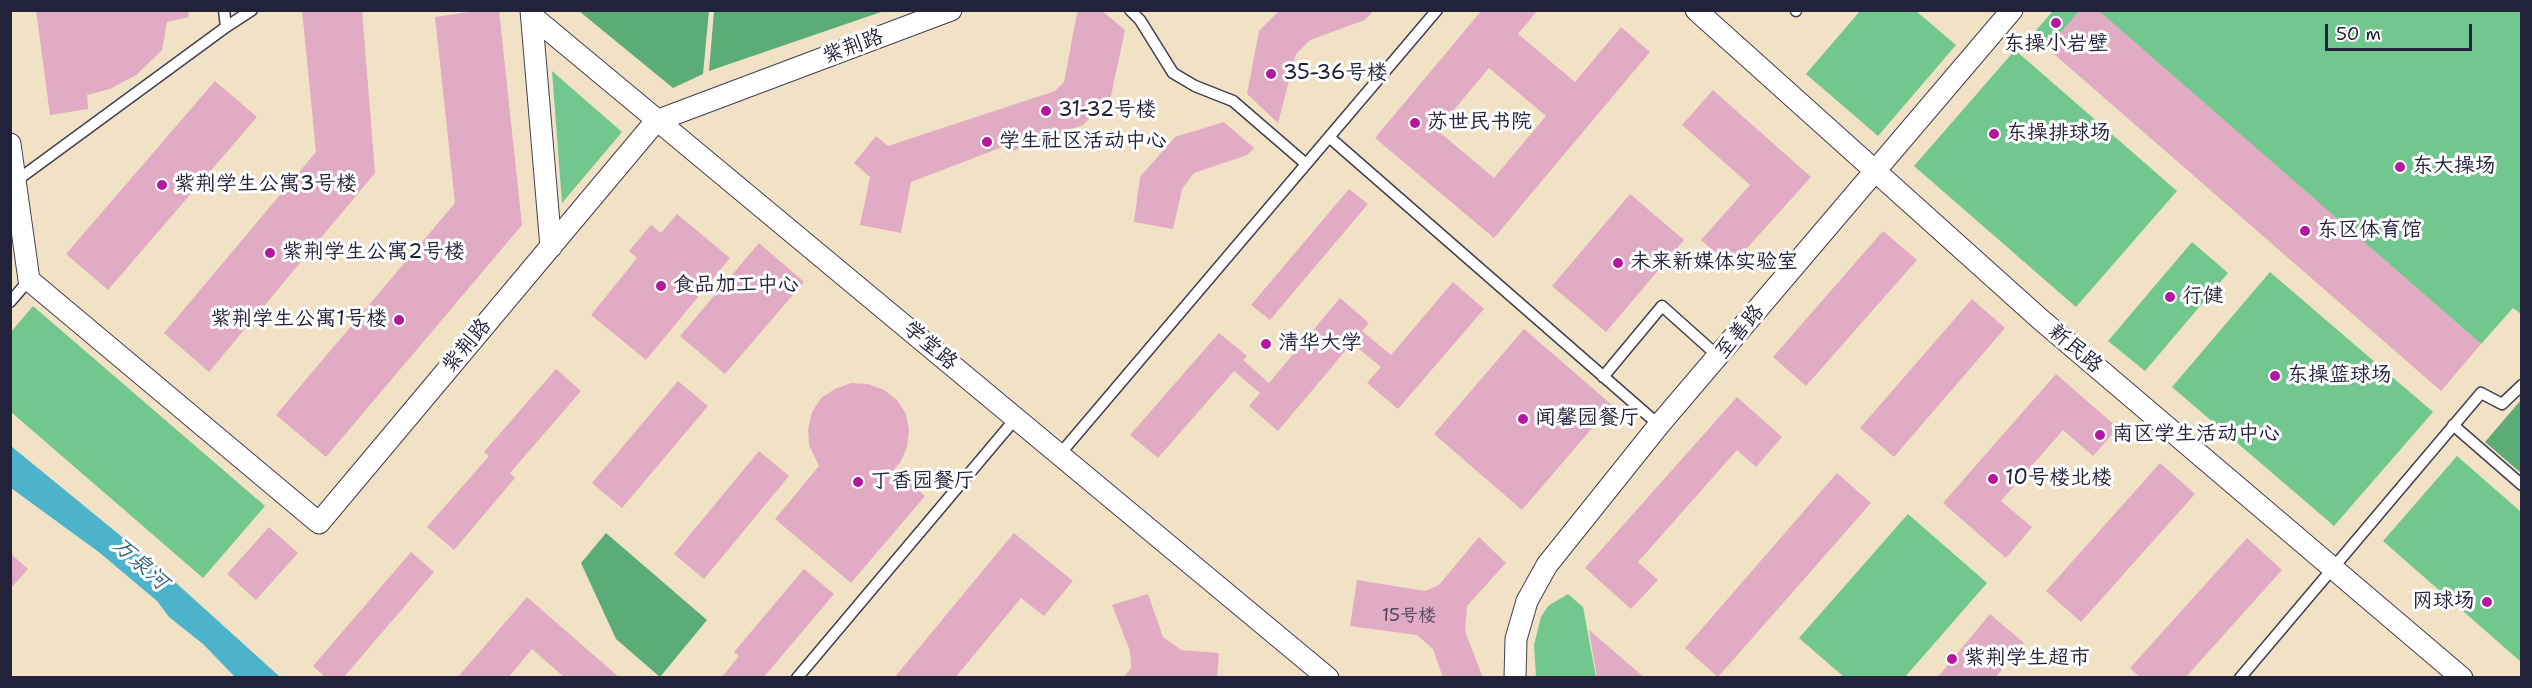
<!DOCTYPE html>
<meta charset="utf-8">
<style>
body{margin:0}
#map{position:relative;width:2532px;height:688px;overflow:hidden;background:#f1e2c6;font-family:"Shantell Sans",sans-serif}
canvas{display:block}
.frame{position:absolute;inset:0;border:12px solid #22223b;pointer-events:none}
.scale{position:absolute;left:2325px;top:24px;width:147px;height:27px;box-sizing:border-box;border:3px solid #22223b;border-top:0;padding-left:8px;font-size:18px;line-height:21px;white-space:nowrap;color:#22223b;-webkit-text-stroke:4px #fff;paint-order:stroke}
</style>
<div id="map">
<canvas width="2532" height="688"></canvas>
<div class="frame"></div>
<div class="scale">50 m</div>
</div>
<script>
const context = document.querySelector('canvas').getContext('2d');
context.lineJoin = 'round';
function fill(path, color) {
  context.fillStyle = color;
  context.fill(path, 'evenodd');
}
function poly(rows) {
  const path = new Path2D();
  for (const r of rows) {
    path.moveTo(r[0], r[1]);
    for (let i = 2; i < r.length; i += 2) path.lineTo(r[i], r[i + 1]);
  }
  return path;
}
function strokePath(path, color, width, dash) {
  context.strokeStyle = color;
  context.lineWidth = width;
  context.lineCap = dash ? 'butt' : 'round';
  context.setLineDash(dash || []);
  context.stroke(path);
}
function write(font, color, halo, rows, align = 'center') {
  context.font = font + ' "Shantell Sans","LXGW WenKai TC",sans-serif';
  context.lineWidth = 6;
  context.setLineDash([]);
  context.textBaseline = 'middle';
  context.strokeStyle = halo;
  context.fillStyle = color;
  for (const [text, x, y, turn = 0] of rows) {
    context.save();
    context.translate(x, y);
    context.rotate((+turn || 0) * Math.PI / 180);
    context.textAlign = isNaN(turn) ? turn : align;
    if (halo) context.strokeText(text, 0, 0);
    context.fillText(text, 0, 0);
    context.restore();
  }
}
fill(poly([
 [1860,11,1916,11,1956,45,1878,136,1806,74],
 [2053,11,2080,11,2047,48,2032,35],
 [2098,11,2521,11,2521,314,2513,308,2481,344],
 [2015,50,2177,191,2076,307,1914,166],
 [552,71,622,132,562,203],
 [2192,242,2228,273,2145,371,2108,341],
 [2270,272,2433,412,2334,526,2172,387],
 [33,306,265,506,203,578,11,412,11,332],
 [2457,456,2521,512,2521,662,2383,541],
 [1908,514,1987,583,1905,677,1844,677,1799,638],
 [1568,594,1583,607,1596,677,1536,677,1534,645,1541,617,1548,606]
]), '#71c78d');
fill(poly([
 [880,10,881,12,709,71,714,11],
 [579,11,709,11,703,74,673,88],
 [2521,400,2521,473,2485,442],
 [606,533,707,620,660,677,616,639,581,563]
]), '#5cac78');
fill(poly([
 [11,446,154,563,280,677,235,677,203,644,169,617,157,601,100,553,11,488]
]), '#4cb3cb');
fill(poly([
 [36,10,188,10,189,17,167,22,162,50,136,75,110,89,87,95,88,109,50,115],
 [302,10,362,10,375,173,209,372,164,333,316,152],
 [483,10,499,10,522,225,326,457,276,415,455,203,435,17],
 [1080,10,1101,10,1125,30,1111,96,1083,125,1007,153,1005,146,911,182,901,233,860,225,870,177,854,163,876,136,888,146,1055,91,1064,82,1077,13],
 [1280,10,1374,10,1365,20,1310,40,1296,54,1278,123,1247,94,1259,31],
 [1482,10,1538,10,1518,34,1575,82,1621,27,1650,52,1494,238,1375,138],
 [1489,68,1546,116,1494,178,1437,130],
 [2080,10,2098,10,2481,344,2441,391,2047,48],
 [215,81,257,117,108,290,66,254],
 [1713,90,1811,177,1731,266,1701,240,1750,185,1682,125],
 [1224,122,1254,148,1247,155,1194,173,1182,189,1173,229,1134,222,1140,177,1175,137],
 [1349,189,1368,204,1270,320,1251,305],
 [1630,194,1684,240,1606,332,1552,286],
 [677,214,730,258,646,360,591,315,637,258,629,251,651,225,661,233],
 [1883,231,1917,260,1806,386,1773,357],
 [759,243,804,282,725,374,680,336],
 [1453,282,1484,309,1398,409,1367,383,1381,367,1352,343,1278,431,1249,406,1260,393,1234,371,1158,458,1130,435,1219,333,1247,356,1243,360,1269,383,1340,298,1369,323,1362,331,1391,355],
 [1972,299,2005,328,1894,457,1860,428],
 [1524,329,1612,405,1522,510,1434,434],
 [556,369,581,391,510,473,515,478,454,550,427,527,489,456,484,452],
 [2056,374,2118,428,2093,456,2063,430,2001,501,2032,527,2006,558,1943,503],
 [678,381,708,406,622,508,592,483],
 [851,383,868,384,884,390,897,400,906,414,909,431,907,447,900,463,894,469,925,496,851,583,775,519,819,466,809,445,808,429,812,412,821,398,835,389],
 [1737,397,1782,437,1756,467,1737,450,1638,562,1658,580,1631,609,1585,568],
 [759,451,789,476,704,579,674,554],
 [2160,463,2195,494,2081,622,2046,591],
 [1837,473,1871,503,1718,677,1685,648],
 [269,527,298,553,256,600,227,574],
 [1014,533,1073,581,1044,616,1021,598,955,678,894,678],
 [1479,537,1506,563,1467,606,1465,631,1483,678,1443,678,1433,649,1417,635,1350,626,1357,580,1425,591,1439,585],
 [2247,538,2282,570,2185,678,2141,678,2130,668],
 [411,552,434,572,343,678,326,678,313,666],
 [10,553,28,569,10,589],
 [804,569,834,594,763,678,721,678,739,656,734,652],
 [1148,594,1163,637,1181,650,1219,653,1217,678,1123,678,1131,668,1130,651,1112,605],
 [527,597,620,678,565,678,532,649,508,678,457,678],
 [1990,614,2024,643,1995,678,1937,678],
 [1589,630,1645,678,1597,678]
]), '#e1abc3');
const lane = poly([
 [224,10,226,27],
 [1130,10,1140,20,1173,73,1195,86,1233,101,1306,164],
 [1796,11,1796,10],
 [1329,137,1659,425],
 [16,181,226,27,252,10],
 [10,302,29,280],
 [1603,377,1662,306,1719,357],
 [2453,425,2522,485],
 [1060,454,1437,10],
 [797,678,1016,418],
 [2240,678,2481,393,2502,404,2522,385]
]);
const street = poly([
 [531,10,551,247],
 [1696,10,2040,319,2462,678],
 [532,16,1328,678],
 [10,144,29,280,319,523,656,121,951,10],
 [1515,678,1516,639,1527,601,1547,565,1659,425,2012,10]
]);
strokePath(lane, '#413f50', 13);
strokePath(street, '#413f50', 23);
strokePath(lane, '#fff', 10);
strokePath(street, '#fff', 21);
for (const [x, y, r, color] of [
 [2056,23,6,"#b5179e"],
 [1271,74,6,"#b5179e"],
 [1046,111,6,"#b5179e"],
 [1415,123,6,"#b5179e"],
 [1994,134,6,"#b5179e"],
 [987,142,6,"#b5179e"],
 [2400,167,6,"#b5179e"],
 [162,185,6,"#b5179e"],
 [2305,231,6,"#b5179e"],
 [270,253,6,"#b5179e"],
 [1618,263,6,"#b5179e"],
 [661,286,6,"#b5179e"],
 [2170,297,6,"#b5179e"],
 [399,320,6,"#b5179e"],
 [1266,344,6,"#b5179e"],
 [2275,376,6,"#b5179e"],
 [1523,419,6,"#b5179e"],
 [2100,435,6,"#b5179e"],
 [1993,479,6,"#b5179e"],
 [858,482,6,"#b5179e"],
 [2487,602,6,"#b5179e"],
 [1952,659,6,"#b5179e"]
]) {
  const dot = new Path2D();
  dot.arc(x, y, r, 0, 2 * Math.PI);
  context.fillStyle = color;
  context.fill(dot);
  strokePath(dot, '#fff', 2);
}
write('18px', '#52445d', null, [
 ["15号楼",1409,616]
]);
write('21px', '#22223b', '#fff', [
 ["东操小岩壁",2056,45,"center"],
 ["35-36号楼",1283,74],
 ["31-32号楼",1058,111],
 ["苏世民书院",1427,123],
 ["东操排球场",2006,134],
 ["学生社区活动中心",999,142],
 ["东大操场",2412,167],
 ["紫荆学生公寓3号楼",174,185],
 ["东区体育馆",2317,231],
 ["紫荆学生公寓2号楼",282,253],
 ["未来新媒体实验室",1630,263],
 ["食品加工中心",673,286],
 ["行健",2182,297],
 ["紫荆学生公寓1号楼",387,320,"right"],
 ["清华大学",1278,344],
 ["东操篮球场",2287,376],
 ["闻馨园餐厅",1535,419],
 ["南区学生活动中心",2112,435],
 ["10号楼北楼",2005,479],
 ["丁香园餐厅",870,482],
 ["网球场",2475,602,"right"],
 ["紫荆学生超市",1964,659]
], 'left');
write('21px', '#22223b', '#fff', [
 ["紫荆路",853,47,-20],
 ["至善路",1740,332,-50],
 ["紫荆路",467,346,-50],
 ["学堂路",930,346,40],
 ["新民路",2075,349,40]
]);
write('italic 22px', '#35637c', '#fff', [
 ["万泉河",140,564,42]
]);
</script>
